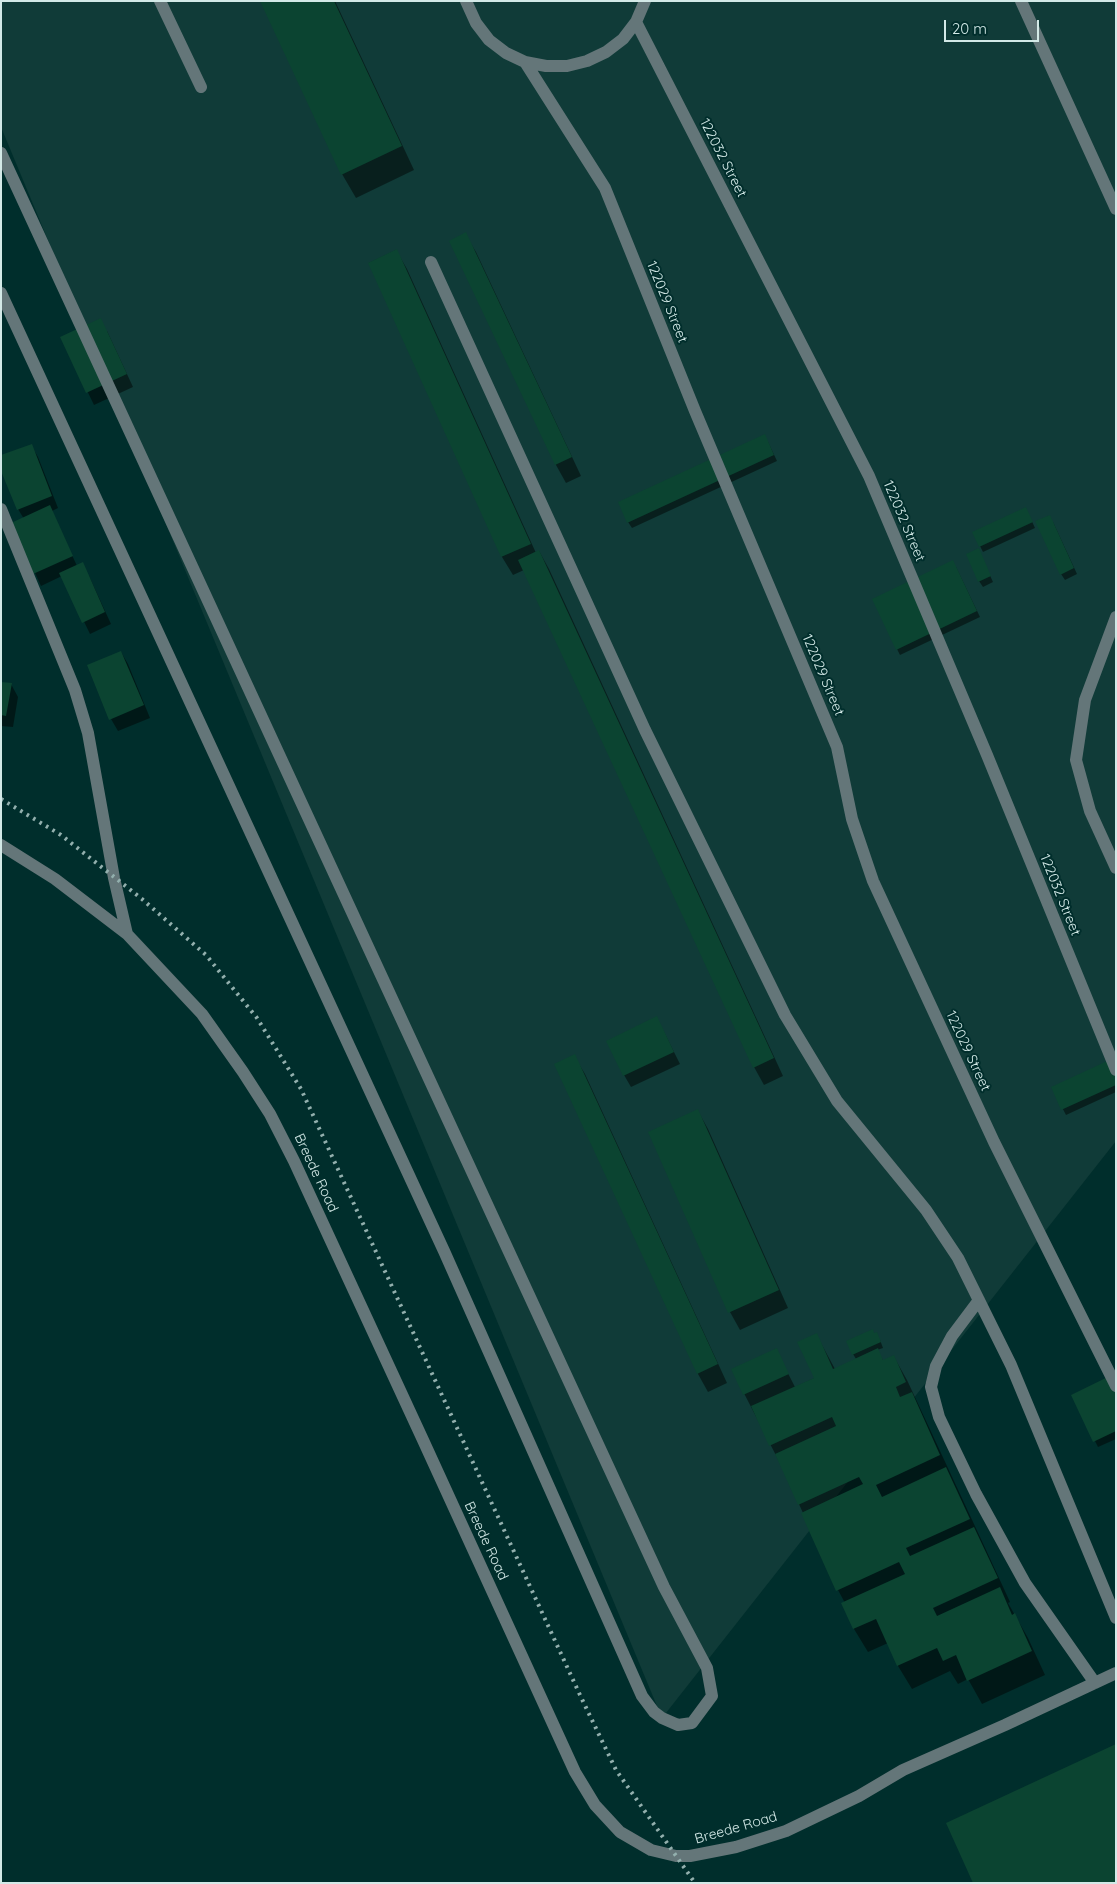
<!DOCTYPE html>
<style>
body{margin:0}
#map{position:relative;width:1117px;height:1884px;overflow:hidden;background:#002e2c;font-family:Quicksand,sans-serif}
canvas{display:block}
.frame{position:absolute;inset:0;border:2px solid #d3e9e7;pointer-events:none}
.scale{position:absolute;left:944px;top:20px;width:95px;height:22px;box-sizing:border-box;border:2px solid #d3e9e7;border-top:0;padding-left:6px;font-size:15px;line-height:18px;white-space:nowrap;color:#d3e9e7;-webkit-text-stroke:4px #002e2c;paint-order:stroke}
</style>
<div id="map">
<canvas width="1117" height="1884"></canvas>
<div class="frame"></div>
<div class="scale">20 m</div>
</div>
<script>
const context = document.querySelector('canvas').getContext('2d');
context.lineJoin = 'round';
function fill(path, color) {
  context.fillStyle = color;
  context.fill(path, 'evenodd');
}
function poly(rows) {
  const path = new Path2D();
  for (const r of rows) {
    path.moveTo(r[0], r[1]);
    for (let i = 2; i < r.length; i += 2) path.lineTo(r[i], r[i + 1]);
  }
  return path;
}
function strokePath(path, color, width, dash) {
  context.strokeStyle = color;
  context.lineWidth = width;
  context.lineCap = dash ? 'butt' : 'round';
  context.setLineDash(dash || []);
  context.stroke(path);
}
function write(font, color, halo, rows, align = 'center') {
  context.font = font + ' Quicksand,sans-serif';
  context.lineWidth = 4;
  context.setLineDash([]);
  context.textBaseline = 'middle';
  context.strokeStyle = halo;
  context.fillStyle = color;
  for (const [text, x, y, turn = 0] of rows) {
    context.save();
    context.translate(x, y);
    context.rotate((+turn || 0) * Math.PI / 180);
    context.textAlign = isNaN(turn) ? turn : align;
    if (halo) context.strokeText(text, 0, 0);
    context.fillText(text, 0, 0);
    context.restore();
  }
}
fill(poly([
 [1,1,1116,1,1116,1141,662,1718,1,127]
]), '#103b38');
fill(poly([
 [261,1,335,1,414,170,356,198,342,174],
 [465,234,476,252,581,476,566,483,556,465],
 [396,250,407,269,536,553,539,551,549,569,783,1076,764,1085,754,1067,524,570,513,575,502,557,369,263],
 [107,331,133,387,94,405,61,337],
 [768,442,777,461,632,528,628,522],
 [31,445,38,457,58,508,52,511,77,566,89,576,111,624,90,634,62,576,41,586,13,524,24,519,18,509],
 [1029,515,1035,528,983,552,980,546],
 [1053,522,1077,574,1065,580,1061,574],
 [981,556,993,582,983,587,979,581],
 [956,567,980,617,900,655,897,649],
 [121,652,128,664,150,718,118,731,111,719],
 [1,683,11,684,18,697,13,727,1,726],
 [657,1018,680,1064,631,1087,624,1075],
 [574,1056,585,1074,727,1383,708,1392,698,1374],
 [1116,1058,1116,1092,1066,1115,1052,1088],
 [698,1111,708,1129,788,1308,740,1330,730,1312],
 [816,1334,835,1369,856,1359,853,1354,875,1335,880,1340,883,1348,877,1350,884,1362,894,1357,907,1380,987,1552,1010,1602,1008,1603,1028,1638,1045,1675,982,1704,968,1679,958,1684,950,1671,912,1689,898,1666,888,1643,868,1652,854,1629,843,1604,845,1603,838,1590,783,1469,732,1370,776,1350,795,1387,815,1378],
 [1116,1374,1116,1439,1098,1447,1072,1395]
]), '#0007');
fill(poly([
 [260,1,334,1,402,146,341,175],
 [466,232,572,457,555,465,449,241],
 [397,249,531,544,501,557,368,263],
 [101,318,127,374,86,393,60,337],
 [765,434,774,455,627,523,618,502],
 [32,444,52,496,17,510,1,471,1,455],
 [50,505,73,556,33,574,11,523],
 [1026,507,1033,522,979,547,972,532],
 [1050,515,1074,568,1060,575,1035,521],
 [979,548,991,576,978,582,966,554],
 [539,550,774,1058,753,1068,518,560],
 [953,560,977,611,896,650,872,599],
 [83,562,105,612,82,623,59,573],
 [121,651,144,705,109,720,87,665],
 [1,682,12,683,6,716,1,715],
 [657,1016,674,1052,623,1076,606,1041],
 [575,1054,718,1364,697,1374,554,1064],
 [1116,1057,1116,1085,1061,1110,1051,1087],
 [698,1109,779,1290,728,1313,648,1132],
 [873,1329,874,1333,877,1332,881,1342,852,1355,846,1341],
 [817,1333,833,1369,878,1348,883,1360,894,1355,906,1382,896,1387,900,1397,912,1392,940,1455,876,1485,882,1497,946,1467,970,1519,906,1548,910,1556,974,1527,998,1578,933,1608,937,1616,1000,1587,1012,1615,1015,1613,1032,1651,967,1681,956,1655,943,1661,937,1648,897,1666,876,1619,853,1629,841,1603,905,1574,899,1562,836,1591,801,1513,863,1484,859,1477,798,1505,775,1454,836,1426,832,1417,769,1446,751,1406,814,1378,797,1342],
 [777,1348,789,1374,743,1395,731,1369],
 [1116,1373,1116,1431,1093,1442,1071,1395],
 [1116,1744,1116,1883,973,1883,946,1823]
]), '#0b4431');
strokePath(poly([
 [160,1,201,87],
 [466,1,476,23,489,40,506,53,525,62,546,66,567,66,587,61,606,52,623,39,636,22,645,1],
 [1021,1,1116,209],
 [636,22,869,476,987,755,1116,1070],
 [525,62,605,188,695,411,837,747,852,819,873,881,994,1142,1116,1386],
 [1,153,664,1587,707,1668,712,1696,692,1723,678,1725,662,1718,654,1712,642,1696,444,1251,1,293],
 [431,262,645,730,785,1015,837,1101,926,1210,958,1258,1011,1365,1116,1618],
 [1,509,75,690,88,733,114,878,127,934],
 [1116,617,1085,700,1076,760,1090,811,1116,868],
 [1,845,55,879,127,934,202,1014,243,1072,270,1114,294,1161,423,1440,575,1772,595,1805,620,1832,651,1850,676,1856,690,1856,736,1847,786,1831,859,1796,903,1770,1005,1725,1116,1673],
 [979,1300,952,1336,936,1366,931,1387,939,1417,976,1494,1025,1583,1095,1683]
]), '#647679', 12);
strokePath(poly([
 [1,799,61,835,142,899,206,955,257,1018,301,1089,580,1695,616,1770,695,1883]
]), '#93b0ae', 4, [2.5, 5]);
write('14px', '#d3e9e7', '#002e2c', [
 ["122032 Street",723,158,63],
 ["122029 Street",667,302,68],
 ["122032 Street",904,521,67],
 ["122029 Street",823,675,67],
 ["122032 Street",1060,895,68],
 ["122029 Street",968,1051,65],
 ["Breede Road",316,1173,65],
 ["Breede Road",486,1541,65],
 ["Breede Road",736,1828,-16]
]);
</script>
